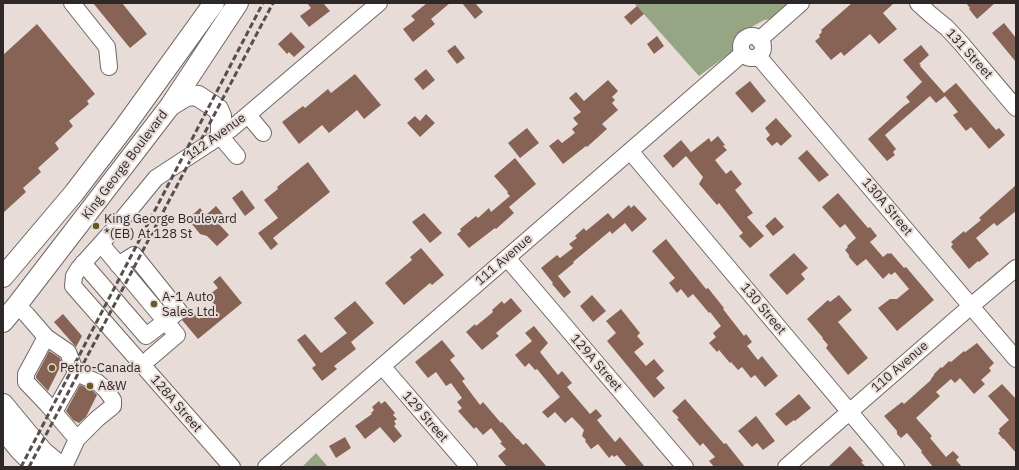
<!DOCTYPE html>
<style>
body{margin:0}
#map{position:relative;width:1019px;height:470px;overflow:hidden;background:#e8dcd8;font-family:"IBM Plex Sans",sans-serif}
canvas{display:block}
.frame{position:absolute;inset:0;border:4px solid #2e2928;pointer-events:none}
</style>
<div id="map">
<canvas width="1019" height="470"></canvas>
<div class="frame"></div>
</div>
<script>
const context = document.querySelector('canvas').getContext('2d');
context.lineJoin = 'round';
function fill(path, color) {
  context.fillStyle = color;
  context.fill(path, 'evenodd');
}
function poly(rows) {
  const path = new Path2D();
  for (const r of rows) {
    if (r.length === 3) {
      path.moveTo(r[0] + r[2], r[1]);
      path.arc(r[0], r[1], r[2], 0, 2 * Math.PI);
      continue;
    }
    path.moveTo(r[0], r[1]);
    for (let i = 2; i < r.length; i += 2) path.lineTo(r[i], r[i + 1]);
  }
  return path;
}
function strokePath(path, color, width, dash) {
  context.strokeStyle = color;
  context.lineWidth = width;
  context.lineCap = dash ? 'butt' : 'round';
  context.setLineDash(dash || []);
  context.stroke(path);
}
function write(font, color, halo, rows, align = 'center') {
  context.font = font + ' "IBM Plex Sans",sans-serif';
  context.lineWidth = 4;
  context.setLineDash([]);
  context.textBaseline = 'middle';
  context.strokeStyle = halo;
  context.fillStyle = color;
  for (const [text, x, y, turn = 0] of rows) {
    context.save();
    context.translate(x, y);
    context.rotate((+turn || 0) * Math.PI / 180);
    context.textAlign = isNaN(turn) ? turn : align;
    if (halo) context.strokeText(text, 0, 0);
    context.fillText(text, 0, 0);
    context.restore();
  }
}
fill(poly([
 [634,3,789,3,771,19,764,20,748,29,738,38,733,51,699,76],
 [316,453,328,467,302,467]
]), '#96a684');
fill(poly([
 [93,3,122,3,147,34,130,48],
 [307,3,323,3,330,11,309,27,300,16,311,8],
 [427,3,450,3,431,19,435,24,413,42,403,29,415,20,411,16],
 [462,3,475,3,483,12,475,19],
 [852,3,894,3,883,13,897,29,879,44,870,34,844,56,841,52,831,60,815,41,820,37,819,35,822,32,821,30],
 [966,3,995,3,977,19,969,9,970,8],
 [637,6,644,14,631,25,624,17],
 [1004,23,1016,38,1016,62,992,33],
 [37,24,95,94,87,101,89,104,69,121,73,126,55,143,59,149,38,168,41,172,23,188,26,192,3,213,3,55],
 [291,32,305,47,294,57,289,52,287,54,278,44],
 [657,36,664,46,654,54,647,44],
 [455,45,465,58,457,64,447,51],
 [921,45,929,55,919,64,921,65,920,66,944,93,956,83,996,130,999,128,1005,135,989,149,971,127,966,131,953,115,958,112,945,96,936,103,930,96,885,135,896,149,893,152,895,155,887,161,868,139,904,106,910,102,906,97,922,82,903,60],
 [426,69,435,80,423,90,414,79],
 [355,74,381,105,364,119,357,110,329,133,322,125,299,144,282,122,303,106,305,108,328,89,331,93],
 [608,80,618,91,612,97,615,100,612,103,618,110,602,124,607,129,587,147,586,146,563,164,549,146,558,139,562,143,575,133,572,129,578,124,573,118,581,112,569,98,576,92,584,101],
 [750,81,766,101,752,113,735,93],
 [426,114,435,123,420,137,407,123,415,116,420,121],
 [776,118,792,136,781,146,777,142,772,146,766,139,770,135,765,128],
 [527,128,539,143,520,158,508,143],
 [718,136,725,145,723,146,727,150,715,160,726,174,731,170,742,184,735,190,753,213,747,217,764,236,750,248,739,236,743,233,719,203,717,205,699,184,703,177,686,156,673,168,663,156,681,140,691,152,690,153,709,138,711,142],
 [807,150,829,175,819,182,798,158],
 [515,158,536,184,509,207,514,213,496,229,495,228,469,248,457,234,461,231,460,229,476,216,478,218,489,208,491,212,510,196,507,193,508,192,494,176],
 [308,162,330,192,273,238,278,244,271,250,258,233,278,218,264,200,278,189,277,187],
 [1016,185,1016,211,997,226,994,223,976,238,989,254,979,262,978,261,969,269,951,247,953,244,951,242,964,231,965,233,981,220,979,218],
 [242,190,255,208,245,216,232,198],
 [838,193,868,228,870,227,877,236,870,242,883,257,888,253,889,254,891,253,904,268,906,267,934,300,897,331,878,308,890,299,897,299,909,289,895,272,891,275,889,273,883,279,866,259,857,266,849,257,849,255,845,250,848,247,847,246,856,238,845,224,840,228,822,207],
 [629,205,631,208,634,205,647,219,632,232,625,223,612,234,610,231,573,262,574,263,558,276,571,292,564,298,552,284,553,283,541,268,557,255,560,258,573,248,569,244,577,238,575,236,584,228,586,231,608,213,613,219],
 [216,206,226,218,219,224,229,235,217,246,207,236,200,234,188,219,200,208,206,215],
 [424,213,442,233,430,243,412,222],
 [775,217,784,227,773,236,765,226],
 [666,239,706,289,708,288,724,308,723,309,744,336,746,334,752,342,747,346,758,360,762,356,778,376,765,387,755,375,751,378,742,367,738,370,731,362,730,363,719,350,717,352,709,343,716,337,713,333,721,326,710,312,709,313,693,294,688,298,681,289,677,293,669,283,675,278,652,251],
 [421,248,444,275,432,285,430,283,404,305,385,283,412,260,410,257],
 [794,253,808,268,801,274,805,279,787,295,769,275],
 [220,276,242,303,198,339,182,320,188,315,188,308,189,307,199,319,215,305,207,296,218,288,213,282],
 [592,295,606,311,593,322,580,306],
 [839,295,852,310,838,322,868,358,848,375,826,348,828,345,822,338,823,338,807,319,828,300,830,302],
 [511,298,522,311,496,333,499,336,482,350,466,332,475,324,476,326,493,312,492,310,502,301,504,304],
 [355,301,374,323,351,342,356,349,334,366,337,369,322,381,312,368,316,365,297,340,305,334,321,353,347,333,334,318],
 [621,309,640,333,637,336,644,344,634,352,646,366,654,359,664,371,656,378,665,388,654,398,607,341,616,333,606,321],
 [63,314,82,336,76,347,54,322],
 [534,326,548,343,540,352,547,361,558,375,562,371,572,383,567,387,590,414,596,409,602,416,597,420,615,442,620,437,645,467,627,467,617,455,614,457,612,455,609,458,598,444,591,449,585,441,586,440,582,436,584,430,572,417,565,423,555,412,548,418,542,412,560,397,537,369,535,370,529,363,525,367,515,355,532,341,525,333],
 [442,340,455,356,450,360,465,379,462,381,480,405,483,402,501,423,502,422,517,439,518,439,523,445,526,443,547,467,507,467,498,456,506,449,500,443,502,442,491,428,483,435,476,427,474,429,458,411,462,408,457,402,462,398,451,383,446,386,436,372,428,378,415,362],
 [977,343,994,363,989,368,991,371,981,380,985,384,974,394,960,378,955,383,951,379,936,392,940,396,916,418,932,436,930,438,946,457,953,451,959,457,956,460,962,467,933,467,921,452,922,451,907,433,901,438,897,434,897,431,884,416,902,402,904,404,931,380,931,379,934,375,934,374,941,367,942,368,949,361,951,362,964,351,965,352],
 [49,351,60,358,62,363,48,391,36,378,36,376],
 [1002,384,1016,399,1016,453,1004,439,1003,439,998,433,1000,431,999,429,1009,420,988,396],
 [80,385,92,390,97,395,86,417,79,423,73,420,66,411],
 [799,394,811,408,795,421,794,420,786,426,775,414],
 [685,399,724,444,726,443,745,467,714,467,709,461,715,457,703,443,700,446,677,419,679,418,672,411],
 [379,401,381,404,385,401,395,413,393,415,397,419,394,421,396,424,394,426,402,436,394,443,380,427,365,439,355,426,372,414,371,413,374,410,372,407],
 [756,416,775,441,763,450,757,443,752,447,738,431],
 [345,437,351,448,336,458,329,446],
 [850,446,863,461,861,462,866,467,828,467]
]), '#876355');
const minor = poly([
 [72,3,107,47,109,67],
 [918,3,930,14,947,28,960,42,1016,108],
 [752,47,11],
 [759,40,801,3],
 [758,56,1016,359],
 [248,115,263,133],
 [221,137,237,156],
 [630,151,896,467],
 [101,244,177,335,150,358],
 [507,258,685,467],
 [83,263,146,336,179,311,134,255,118,265],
 [17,305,27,315,46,337,26,374,26,382,47,404,77,439,64,467],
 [46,337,68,352,76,373,54,412],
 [382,366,469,467],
 [76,373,97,382,106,390,113,400,113,406,97,419,77,439],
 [232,467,73,286,74,276,79,268,115,228,156,178,231,129,379,3],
 [266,467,743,53],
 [786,467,971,306,1016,268]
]);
const major = poly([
 [170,106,183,98,189,95,198,96,218,109,221,116,221,137],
 [3,277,74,193,123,129,214,3],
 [3,322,17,305,170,106,238,3],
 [3,404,27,433,43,452,61,467],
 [3,429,20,450,37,467]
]);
strokePath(minor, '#726864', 18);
strokePath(major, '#726864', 22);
strokePath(minor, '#fff', 16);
strokePath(major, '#fff', 20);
strokePath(poly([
 [21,467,263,3],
 [29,467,273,3]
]), '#564f4d', 3, [6, 3]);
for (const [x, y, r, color] of [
 [96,226,4,"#675926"],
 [154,304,4,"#675926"],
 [52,368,4,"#675926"],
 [90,386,4,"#675926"]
]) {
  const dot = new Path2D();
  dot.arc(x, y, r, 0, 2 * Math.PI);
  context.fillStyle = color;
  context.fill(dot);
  strokePath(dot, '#e8dcd8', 1.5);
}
write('13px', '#2e2928', '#e8dcd8', [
 ["131 Street",969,54,48],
 ["112 Avenue",216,137,-36],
 ["King George Boulevard",125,165,-53],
 ["130A Street",887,207,50],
 ["111 Avenue",504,260,-41],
 ["130 Street",763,309,50],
 ["129A Street",596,363,49],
 ["110 Avenue",900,367,-41],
 ["128A Street",176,404,49],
 ["129 Street",425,417,49]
]);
write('13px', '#2e2928', '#e8dcd8', [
 ["King George Boulevard",104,219],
 ["*(EB) At 128 St",104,234],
 ["A-1 Auto",162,297],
 ["Sales Ltd.",162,312],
 ["Petro-Canada",60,368],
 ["A&W",98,386]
], 'left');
</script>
